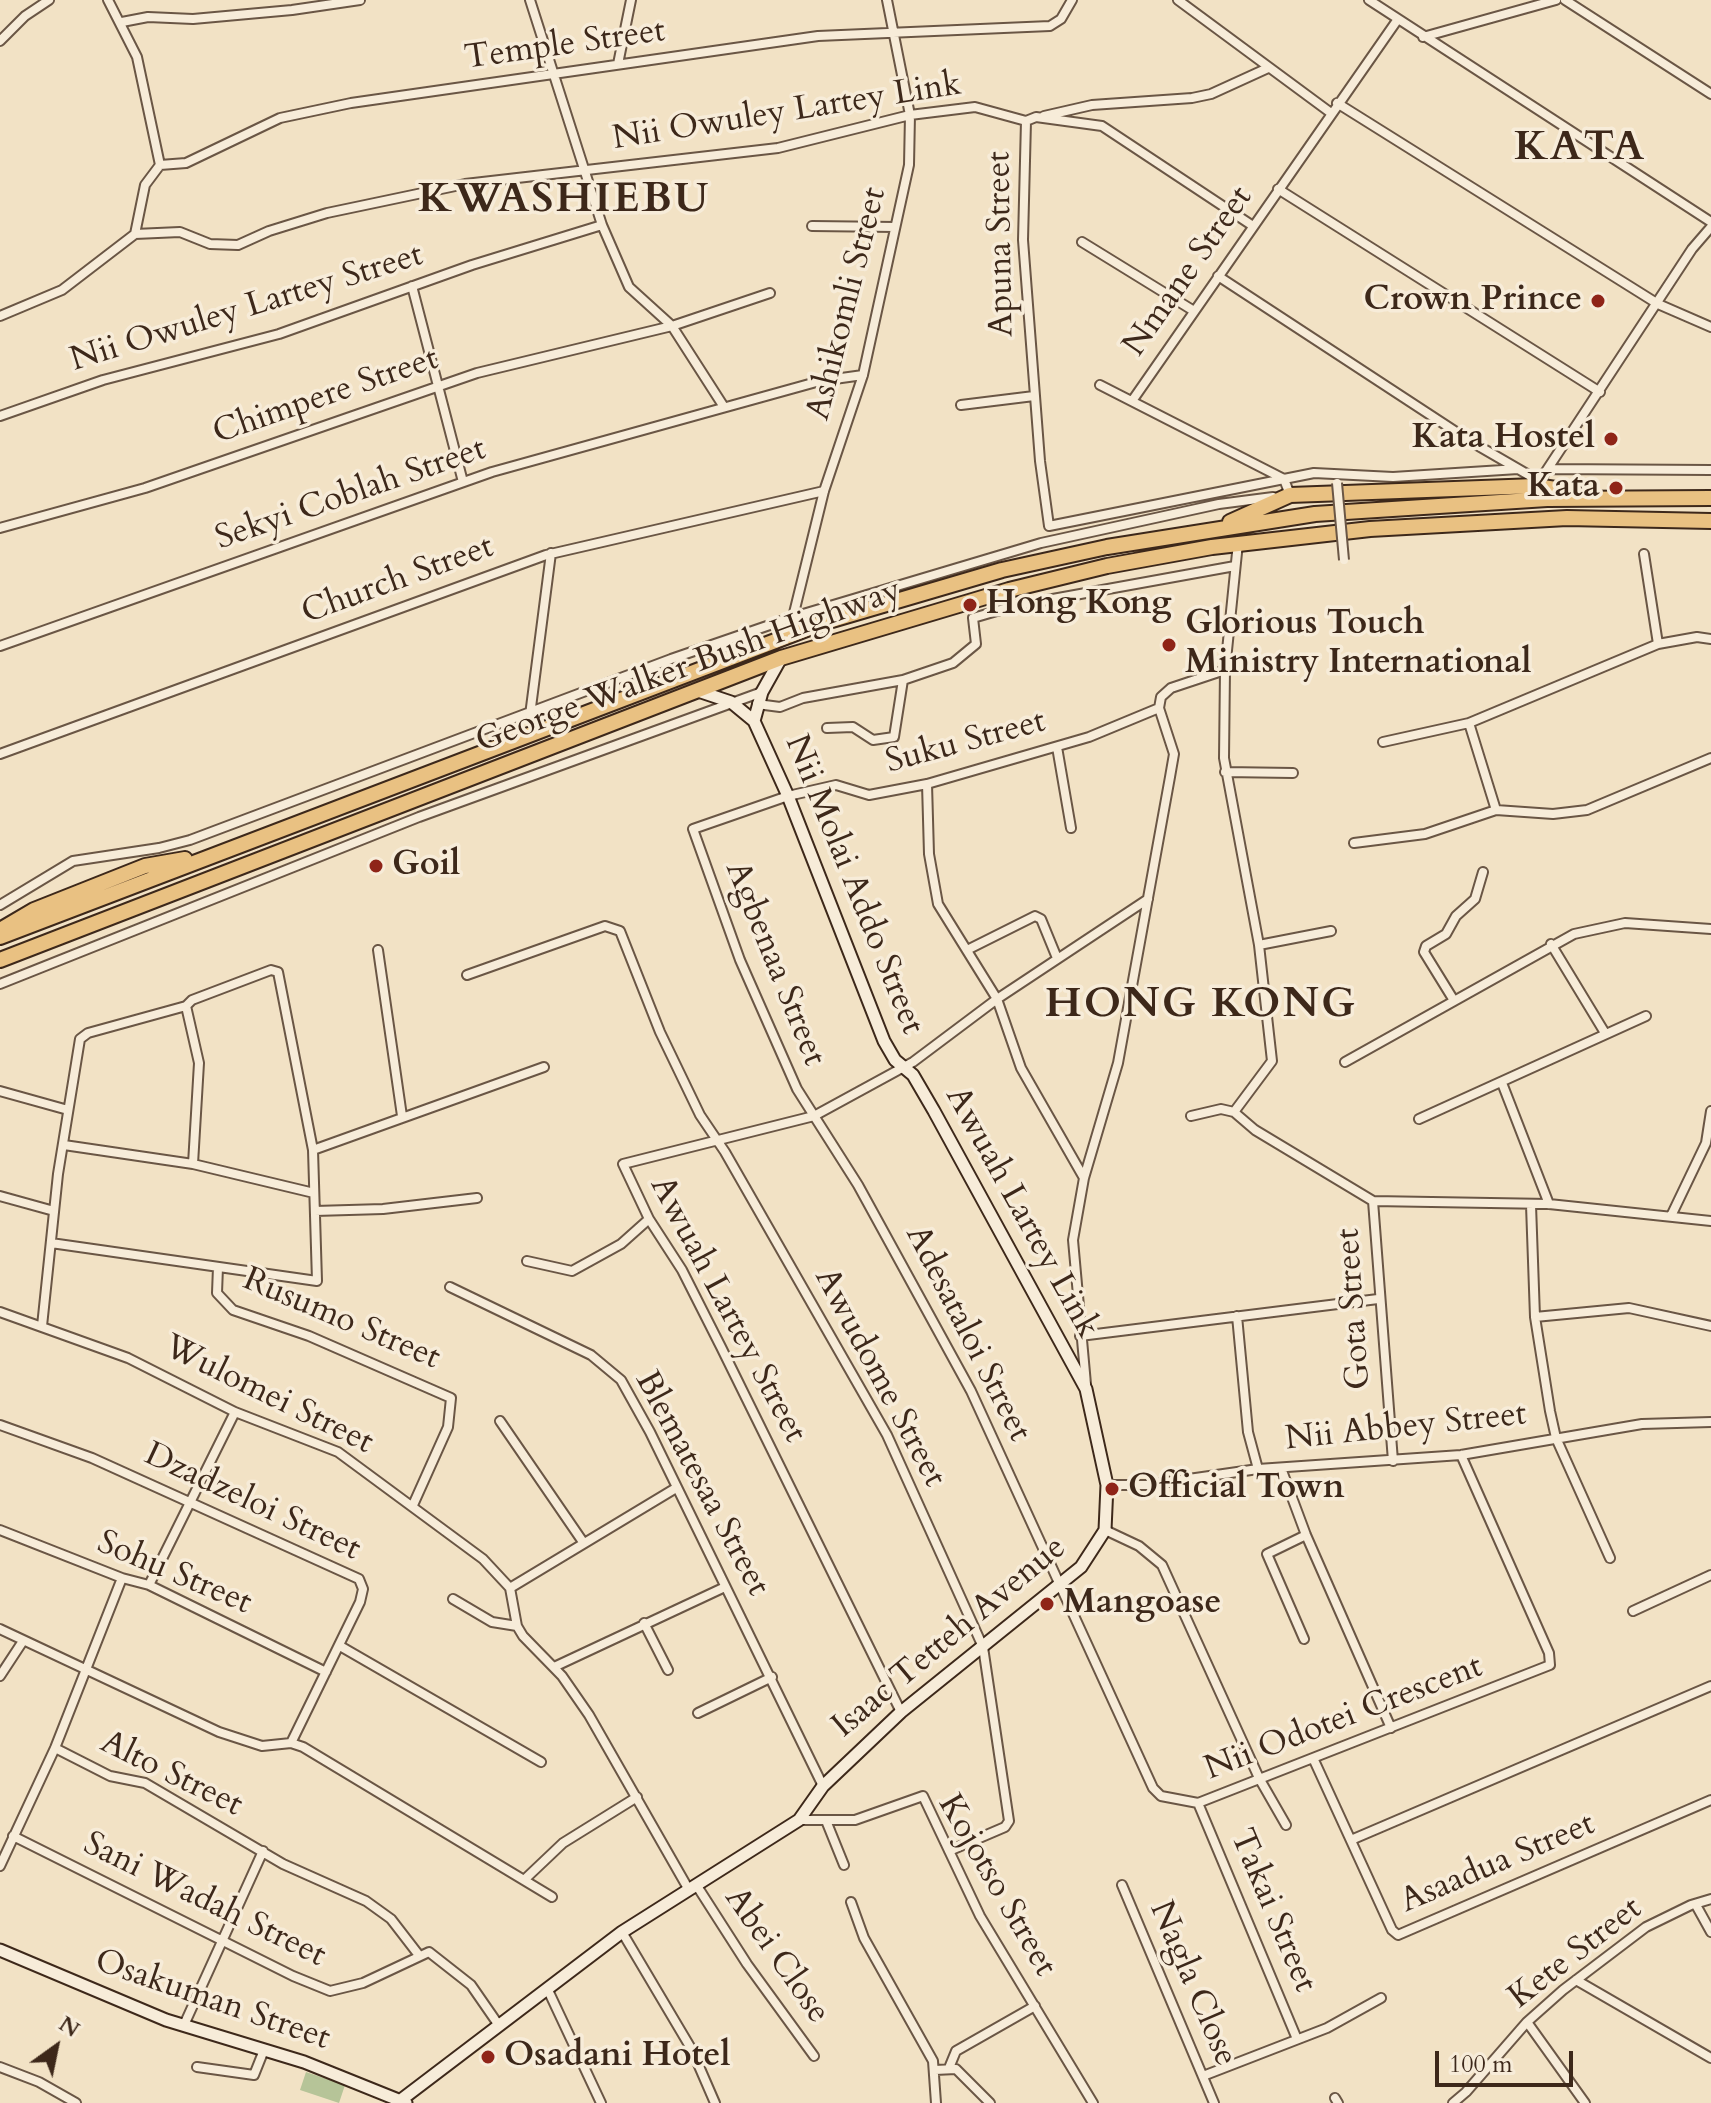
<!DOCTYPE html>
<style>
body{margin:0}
#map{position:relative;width:1711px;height:2103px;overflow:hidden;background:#f2e2c5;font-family:Cardo,serif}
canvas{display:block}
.north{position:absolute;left:16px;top:2007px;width:80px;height:80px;-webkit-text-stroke:6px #f7ecd9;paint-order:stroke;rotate:33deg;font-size:22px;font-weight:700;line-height:32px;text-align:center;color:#3d281a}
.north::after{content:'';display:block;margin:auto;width:28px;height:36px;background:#3d281a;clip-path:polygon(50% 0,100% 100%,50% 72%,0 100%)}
.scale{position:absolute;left:1435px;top:2051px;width:138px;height:36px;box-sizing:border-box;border:4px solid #3d281a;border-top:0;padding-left:10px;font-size:24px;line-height:28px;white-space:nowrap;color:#3d281a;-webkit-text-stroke:6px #f7ecd9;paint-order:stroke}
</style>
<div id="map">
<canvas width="1711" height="2103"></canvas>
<div class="north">N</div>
<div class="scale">100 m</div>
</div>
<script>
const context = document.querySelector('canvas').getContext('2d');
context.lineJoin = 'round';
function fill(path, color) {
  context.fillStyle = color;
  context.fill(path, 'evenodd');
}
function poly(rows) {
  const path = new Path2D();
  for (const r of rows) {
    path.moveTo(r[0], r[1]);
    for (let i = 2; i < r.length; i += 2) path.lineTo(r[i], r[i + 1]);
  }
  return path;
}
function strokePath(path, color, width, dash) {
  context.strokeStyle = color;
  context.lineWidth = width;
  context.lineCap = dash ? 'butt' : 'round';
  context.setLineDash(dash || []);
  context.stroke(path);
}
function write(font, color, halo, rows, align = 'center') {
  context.font = font + ' Cardo,serif';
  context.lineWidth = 7;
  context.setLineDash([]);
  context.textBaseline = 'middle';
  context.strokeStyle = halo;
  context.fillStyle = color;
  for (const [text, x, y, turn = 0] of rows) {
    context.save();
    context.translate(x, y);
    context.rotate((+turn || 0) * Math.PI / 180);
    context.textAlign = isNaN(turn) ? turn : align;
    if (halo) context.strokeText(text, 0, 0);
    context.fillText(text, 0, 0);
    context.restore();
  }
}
fill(poly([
 [306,2072,345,2085,339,2103,300,2090]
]), '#b6c498');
const street = poly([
 [530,0,602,225,629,287,672,326,724,407],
 [1178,0,1331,113],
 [1369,0,1711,222],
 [1565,0,1711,94],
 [122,22,148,17,193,19,292,10,360,0],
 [1423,37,1556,0],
 [0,41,25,16,49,0],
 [618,64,631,0],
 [1337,103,1658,304,1711,327],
 [1044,116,1092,105,1192,98,1211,94,1268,68],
 [1026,121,1023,240,1040,461,1049,526,1314,473,1393,477,1518,469],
 [1026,121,1036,117,1102,126,1253,226],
 [160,165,186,163,280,118,351,103,818,36,1050,26,1061,19,1072,0],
 [1278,189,1600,392],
 [812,226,895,227],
 [135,234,180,232,210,244,238,245,269,231,327,213,465,184,778,148,910,115,975,107,1026,121],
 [1082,242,1194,311],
 [1218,276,1470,441,1539,481],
 [412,286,463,482],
 [0,316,62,290,135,234,145,185,160,165,137,57,108,0],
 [1100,385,1284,479,1290,495],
 [1132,401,1398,19],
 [961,405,1034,396],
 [0,416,103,380,279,334,472,265,602,225],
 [1548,469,1711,470],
 [1537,485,1692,249,1711,227],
 [0,528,145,488,477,373,672,326,770,293],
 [1644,554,1658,644],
 [793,617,824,491,863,375,909,165,910,115,887,0],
 [0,646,492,472,820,381,863,375],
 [757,704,780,707,803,698,903,680,953,663,976,644,973,618,1014,606,1235,566],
 [1159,708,1089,737,927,784,869,795,836,785,788,796,693,829,740,960,797,1089,858,1185,971,1391,1153,1788,1161,1796,1198,1803,1550,1665,1549,1653,1461,1455],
 [530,715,551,553],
 [1469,723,1496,810],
 [827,728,853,727,873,740,894,737,903,680],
 [1383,742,1469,723,1658,644,1697,637,1711,639],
 [1057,747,1071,828],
 [0,754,546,555,824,491],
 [1225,772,1293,773],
 [927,784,929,854,938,904,997,999,1021,1068,1084,1178],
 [1354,843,1425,834,1496,810,1553,814,1587,810,1711,758],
 [0,905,73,861,159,848,190,840,671,659,793,617,1041,543,1219,504,1273,497],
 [1551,944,1605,1033],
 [1259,945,1331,931],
 [378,950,402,1116],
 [967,950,1035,916,1041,919,1057,958],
 [467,975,605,926,620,931,660,1032,700,1115,725,1152,887,1435,983,1647,1009,1821,1005,1827,949,1851],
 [0,984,419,817,762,692],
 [1453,999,1424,952,1426,946,1446,934,1456,916,1475,899,1483,872],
 [186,1006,199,1063,193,1164],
 [1345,1062,1574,934,1625,923,1711,929],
 [1502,1083,1549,1204],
 [0,1091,68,1110],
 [1234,1112,1272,1061,1259,945,1224,758,1225,670,1238,543],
 [1234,1112,1255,1130,1373,1201,1549,1204,1711,1221],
 [1191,1116,1221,1109,1234,1112],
 [1419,1119,1646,1016],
 [64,1145,193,1164,314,1193],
 [313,1150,544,1067],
 [0,1196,54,1211],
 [1373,1201,1393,1461],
 [1531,1205,1535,1317,1550,1411,1556,1438,1610,1558],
 [315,1211,383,1209,477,1198],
 [1671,1216,1706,1143,1711,1111],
 [527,1261,572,1271,621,1244,649,1219],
 [218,1267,217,1293,233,1310,309,1336,451,1398,448,1427,413,1505],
 [450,1287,591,1355,621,1380,650,1432,823,1786],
 [0,1312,128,1358,235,1412,338,1452,483,1559,510,1588,517,1626,523,1636,562,1676,589,1715,689,1890],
 [1237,1316,1248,1432,1258,1469],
 [1535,1317,1629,1308,1711,1326],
 [42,1326,58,1174,80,1039,88,1033,186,1006,192,1000,271,970,278,972,313,1150,317,1281,51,1243],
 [1080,1336,1378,1299],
 [1086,1384,1073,1240,1084,1178,1118,1063,1170,777,1174,754,1159,708,1161,697,1171,688,1225,670],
 [500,1421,583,1542],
 [0,1425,92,1458,359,1579,363,1589,360,1602,291,1743],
 [1281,1468,1306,1535,1391,1728],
 [1107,1485,1147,1485,1258,1469,1461,1455,1642,1424,1711,1422],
 [0,1530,122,1578,149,1585,326,1672],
 [1105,1530,1139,1546,1162,1565,1259,1778,1286,1825],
 [149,1585,235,1412],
 [510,1588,676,1488],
 [453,1599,492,1622,517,1626],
 [1633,1611,1711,1575],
 [644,1623,668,1670],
 [0,1629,219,1732,262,1746,291,1743,303,1747,552,1897],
 [1304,1639,1267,1554,1306,1535],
 [340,1646,541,1762],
 [554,1667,725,1587],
 [0,1676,23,1641],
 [901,1712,721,1347,682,1270,649,1219,623,1164,814,1116,913,1062,997,999,1148,899],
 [698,1713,772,1677],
 [55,1748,110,1776,145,1783,283,1864,366,1901,391,1919,418,1954],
 [1313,1758,1392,1930,1398,1935,1711,1800],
 [1198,1803,1297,2039],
 [799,1820,855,1820,923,1796,980,1916,1093,2103],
 [827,1823,844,1865],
 [13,1836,293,1976,330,1991,363,1983,429,1952,471,1985,498,2024],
 [1351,1840,1711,1686],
 [0,1866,55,1748,122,1578],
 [524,1880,563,1843,637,1797],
 [1122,1885,1214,2103],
 [697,1886,747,1964,814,2056],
 [851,1902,864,1938,933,2061,936,2103],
 [1696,1905,1711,1932],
 [622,1932,692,2050,715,2103],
 [1576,1980,1711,2058],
 [547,1988,601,2103],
 [1527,2022,1585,2103],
 [184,2025,263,1851],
 [0,2067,39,2082,76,2103],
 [197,2067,254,2075,264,2050],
 [949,2068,956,2051,1035,2006],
 [935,2070,956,2069,990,2103],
 [1203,2076,1327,2028,1381,1998],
 [1335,2098,1338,2103],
 [1453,2103,1466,2092,1527,2022,1563,1990,1646,1927,1691,1905,1711,1899]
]);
const secondary = poly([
 [754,721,762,692,781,658],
 [0,1950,166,2020,304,2062,406,2103],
 [397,2103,622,1932,799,1820,823,1786,901,1712,1081,1567,1105,1530,1107,1485,1086,1389,934,1111,913,1075,895,1060,884,1041,788,796,754,721,731,702,698,691]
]);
const highway = poly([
 [1230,522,1290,495,1536,486,1575,492],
 [0,930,34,910,145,866,185,859],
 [0,937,825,622,1002,570,1107,547,1315,514,1547,499,1711,498],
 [0,960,781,658,1009,590,1107,566,1212,547,1370,529,1567,518,1711,521]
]);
strokePath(street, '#6a5645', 12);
strokePath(secondary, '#3d281a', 15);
strokePath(highway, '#3d281a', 18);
strokePath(street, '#f7ecd9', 8);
strokePath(secondary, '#f7ecd9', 11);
strokePath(highway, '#e9c182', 14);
const streetBridge = poly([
 [1337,483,1344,560]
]);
strokePath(streetBridge, '#6a5645', 12, []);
strokePath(streetBridge, '#f7ecd9', 8);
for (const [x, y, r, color] of [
 [1598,301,8,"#8f2418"],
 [1611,439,8,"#8f2418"],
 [1616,488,8,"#8f2418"],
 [970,605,8,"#8f2418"],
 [1169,645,8,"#8f2418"],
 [376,866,8,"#8f2418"],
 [1112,1489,8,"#8f2418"],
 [1047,1604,8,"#8f2418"],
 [488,2057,8,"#8f2418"]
]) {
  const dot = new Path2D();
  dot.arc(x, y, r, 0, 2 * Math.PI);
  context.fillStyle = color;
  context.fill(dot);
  strokePath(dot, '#f7ecd9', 3);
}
write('34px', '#3d281a', '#f7ecd9', [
 ["Temple Street",565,46,-8],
 ["Nii Owuley Lartey Link",787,113,-9],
 ["Apuna Street",1002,244,-91],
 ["Nmane Street",1189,272,-55],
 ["Ashikomli Street",848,304,-76],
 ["Nii Owuley Lartey Street",247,309,-17],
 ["Chimpere Street",326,397,-19],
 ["Sekyi Coblah Street",351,495,-19],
 ["Church Street",398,581,-20],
 ["George Walker Bush Highway",689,667,-20],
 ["Suku Street",966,743,-15],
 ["Nii Molai Addo Street",853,885,68],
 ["Agbenaa Street",774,964,68],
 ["Awuah Lartey Link",1021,1213,61],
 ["Gota Street",1355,1309,-94],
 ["Awuah Lartey Street",727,1310,62],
 ["Rusumo Street",341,1320,23],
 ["Adesataloi Street",967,1334,63],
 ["Awudome Street",879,1378,62],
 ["Wulomei Street",268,1396,26],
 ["Nii Abbey Street",1406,1428,-6],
 ["Blematesaa Street",701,1484,62],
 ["Dzadzeloi Street",252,1503,25],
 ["Sohu Street",174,1574,23],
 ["Isaac Tetteh Avenue",950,1638,-40],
 ["Nii Odotei Crescent",1344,1719,-21],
 ["Alto Street",171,1775,26],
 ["Asaadua Street",1498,1864,-23],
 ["Kojotso Street",996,1886,60],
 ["Sani Wadah Street",204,1901,26],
 ["Takai Street",1272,1911,67],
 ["Kete Street",1576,1954,-38],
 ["Abei Close",776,1956,55],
 ["Nagla Close",1192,1984,67],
 ["Osakuman Street",212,2001,19]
]);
write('bold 34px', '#3d281a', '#f7ecd9', [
 ["Crown Prince",1582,301,"right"],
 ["Kata Hostel",1595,439,"right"],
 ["Kata",1600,488,"right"],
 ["Hong Kong",986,605],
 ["Glorious Touch",1185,625],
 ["Ministry International",1185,664],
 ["Goil",392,866],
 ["Official Town",1128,1489],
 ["Mangoase",1063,1604],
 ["Osadani Hotel",504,2057]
], 'left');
context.letterSpacing = '2px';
write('bold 42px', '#3d281a', '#f7ecd9', [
 ["KATA",1580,149],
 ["KWASHIEBU",564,201],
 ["HONG KONG",1201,1006]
]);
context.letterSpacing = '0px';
</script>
